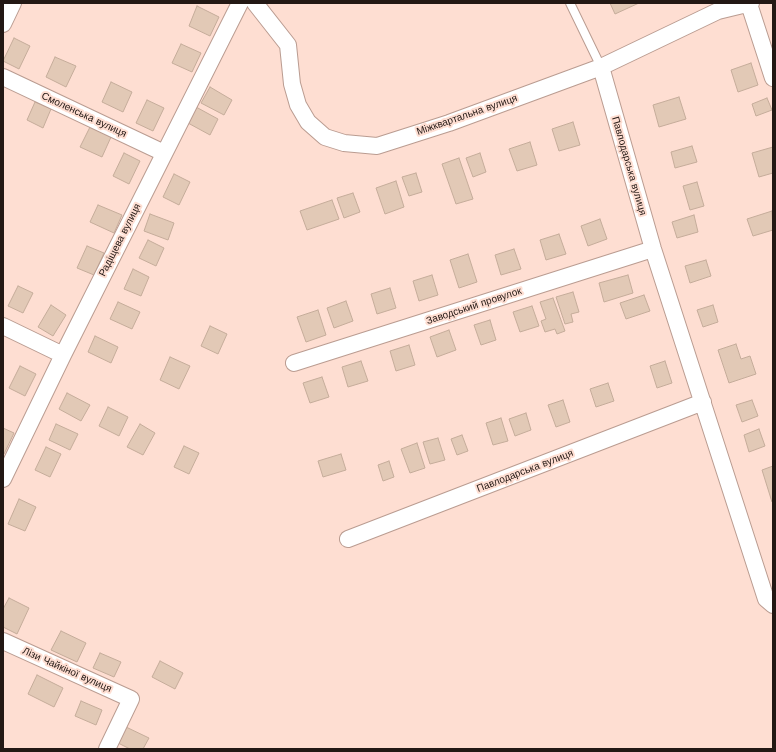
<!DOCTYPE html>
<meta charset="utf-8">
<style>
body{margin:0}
#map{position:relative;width:776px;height:752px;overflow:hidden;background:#feded2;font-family:"Work Sans",sans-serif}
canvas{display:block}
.frame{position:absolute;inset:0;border:4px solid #231814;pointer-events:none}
</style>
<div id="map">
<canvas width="776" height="752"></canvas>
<div class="frame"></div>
</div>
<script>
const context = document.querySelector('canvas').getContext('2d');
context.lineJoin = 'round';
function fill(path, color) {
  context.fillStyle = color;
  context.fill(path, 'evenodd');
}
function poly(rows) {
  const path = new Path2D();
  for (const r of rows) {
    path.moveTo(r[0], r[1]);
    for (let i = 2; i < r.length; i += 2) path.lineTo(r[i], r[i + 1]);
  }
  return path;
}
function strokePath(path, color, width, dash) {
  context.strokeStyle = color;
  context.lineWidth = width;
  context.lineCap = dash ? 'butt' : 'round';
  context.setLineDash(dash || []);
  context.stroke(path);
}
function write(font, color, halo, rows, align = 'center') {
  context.font = font + ' "Work Sans",sans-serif';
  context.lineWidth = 4;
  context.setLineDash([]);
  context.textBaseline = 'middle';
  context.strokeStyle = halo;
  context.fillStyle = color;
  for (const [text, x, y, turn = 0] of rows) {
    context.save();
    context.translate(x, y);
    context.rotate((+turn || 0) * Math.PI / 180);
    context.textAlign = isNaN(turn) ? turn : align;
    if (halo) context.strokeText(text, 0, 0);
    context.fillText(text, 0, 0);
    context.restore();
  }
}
const building = poly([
 [610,3,639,3,615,14,610,3],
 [197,6,219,17,210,36,189,26,197,6],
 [14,38,30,46,19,69,3,61,14,38],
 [181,44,201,53,192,72,172,63,181,44],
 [55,57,76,66,66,87,46,77,55,57],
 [751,63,758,85,738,92,731,70,751,63],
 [111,82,132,92,123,112,102,102,111,82],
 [210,87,232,100,224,115,201,103,210,87],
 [679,97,686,119,659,127,653,105,679,97],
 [767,98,772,110,756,116,752,104,767,98],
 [147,100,164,108,153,131,136,123,147,100],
 [35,102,51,109,43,128,27,120,35,102],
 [196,107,218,119,210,135,188,123,196,107],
 [573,122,580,145,559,151,552,129,573,122],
 [90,127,111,137,102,157,80,147,90,127],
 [530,142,537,165,517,171,509,149,530,142],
 [692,146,697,162,675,168,671,152,692,146],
 [773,147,773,173,759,177,752,153,773,147],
 [124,153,140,161,129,184,113,176,124,153],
 [480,153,486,172,473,177,466,158,480,153],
 [459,158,473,199,456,204,442,164,459,158],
 [416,173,422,192,409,196,402,177,416,173],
 [174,174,190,182,179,205,163,197,174,174],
 [396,181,404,207,385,214,376,188,396,181],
 [697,182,704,206,690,210,683,186,697,182],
 [353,193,360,212,344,218,337,198,353,193],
 [332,200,339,219,307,230,300,211,332,200],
 [98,205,122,215,114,233,90,222,98,205],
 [772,211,773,230,753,236,747,219,772,211],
 [150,214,174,223,168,240,144,231,150,214],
 [694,215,698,232,677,238,672,222,694,215],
 [600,219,607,239,588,246,581,226,600,219],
 [559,234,566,254,546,260,540,240,559,234],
 [148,240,164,248,156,266,139,258,148,240],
 [87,246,104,253,94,275,77,268,87,246],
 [514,249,521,269,501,275,495,255,514,249],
 [468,254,477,282,459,288,450,260,468,254],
 [706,260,711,276,690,283,685,266,706,260],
 [133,269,149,277,141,296,124,289,133,269],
 [432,275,438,295,419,301,413,281,432,275],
 [628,275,633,293,604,302,599,283,628,275],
 [18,286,33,293,23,313,8,306,18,286],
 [390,288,396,308,377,314,371,294,390,288],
 [573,292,579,312,571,314,573,322,565,324,556,297,573,292],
 [644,295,650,311,626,319,620,303,644,295],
 [553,298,565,331,557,334,555,329,545,332,541,321,546,319,540,302,553,298],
 [346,301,353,321,334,328,327,308,346,301],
 [118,302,140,312,132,329,110,319,118,302],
 [51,305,66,315,53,336,38,327,51,305],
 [713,305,718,322,703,327,697,310,713,305],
 [532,306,539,326,520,332,513,312,532,306],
 [318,310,326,335,306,342,297,317,318,310],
 [490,320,496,340,481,345,474,325,490,320],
 [210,326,227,334,218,354,201,346,210,326],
 [449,330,456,350,437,357,430,337,449,330],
 [95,336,118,347,111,363,88,352,95,336],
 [736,344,741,359,750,356,756,374,729,383,718,350,736,344],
 [409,345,415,365,396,371,390,351,409,345],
 [170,357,190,366,179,389,160,380,170,357],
 [361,361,368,381,348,387,342,367,361,361],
 [665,361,672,383,657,388,650,366,665,361],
 [20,366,36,374,25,396,9,388,20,366],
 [322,377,329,397,310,403,303,383,322,377],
 [608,383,614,401,596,407,590,389,608,383],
 [67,393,90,405,81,421,59,409,67,393],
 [563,400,570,422,556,427,548,405,563,400],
 [752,400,758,416,742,422,736,405,752,400],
 [108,407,128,417,119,436,99,426,108,407],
 [526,413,531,430,515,436,509,419,526,413],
 [501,418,508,441,493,445,486,423,501,418],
 [56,424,78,434,70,450,49,440,56,424],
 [140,424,155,433,143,455,127,447,140,424],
 [3,428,14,433,4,454,3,454,3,428],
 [759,429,765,446,749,452,744,435,759,429],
 [462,435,468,451,457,455,451,439,462,435],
 [438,438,445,460,430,464,423,442,438,438],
 [417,443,425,468,410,473,401,449,417,443],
 [184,446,199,453,189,474,174,467,184,446],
 [46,447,61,454,50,477,35,470,46,447],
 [341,454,346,470,323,477,318,461,341,454],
 [389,461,394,477,383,481,378,465,389,461],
 [773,466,773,501,772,502,762,470,773,466],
 [19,499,36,507,25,531,8,524,19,499],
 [9,598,29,608,17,634,3,627,3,609,9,598],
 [61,631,86,643,77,662,51,650,61,631],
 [100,653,121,662,114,677,93,668,100,653],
 [160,661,183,673,175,689,152,677,160,661],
 [37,675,63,688,54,707,28,694,37,675],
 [81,701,102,710,96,725,75,716,81,701],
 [126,727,149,738,143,749,130,749,118,743,126,727]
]);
fill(building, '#e2c9b6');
strokePath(building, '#c5ac9a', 1);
const lane = poly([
 [570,3,601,67]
]);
const street = poly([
 [255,3,288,45,292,84,298,105,308,122,325,137,344,143,377,146,449,123,601,67,718,11,751,3],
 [749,4,773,78],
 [3,24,13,3],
 [601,67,653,249,766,599,773,605],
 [3,77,164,153],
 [3,326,63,355],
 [294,363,653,249],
 [3,479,63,355,240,3],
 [348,539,703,402],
 [3,641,131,699,107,749]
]);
strokePath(lane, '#ba9c91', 10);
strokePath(street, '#ba9c91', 18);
strokePath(lane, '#fff', 8);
strokePath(street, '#fff', 16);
write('10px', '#231814', '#feded2', [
 ["Смоленська вулиця",84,115,25],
 ["Міжквартальна вулиця",467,115,-19],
 ["Павлодарська вулиця",629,166,74],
 ["Радіщева вулиця",120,240,-63],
 ["Заводський провулок",474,306,-18],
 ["Павлодарська вулиця",525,471,-21],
 ["Лізи Чайкіної вулиця",67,670,24]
]);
</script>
